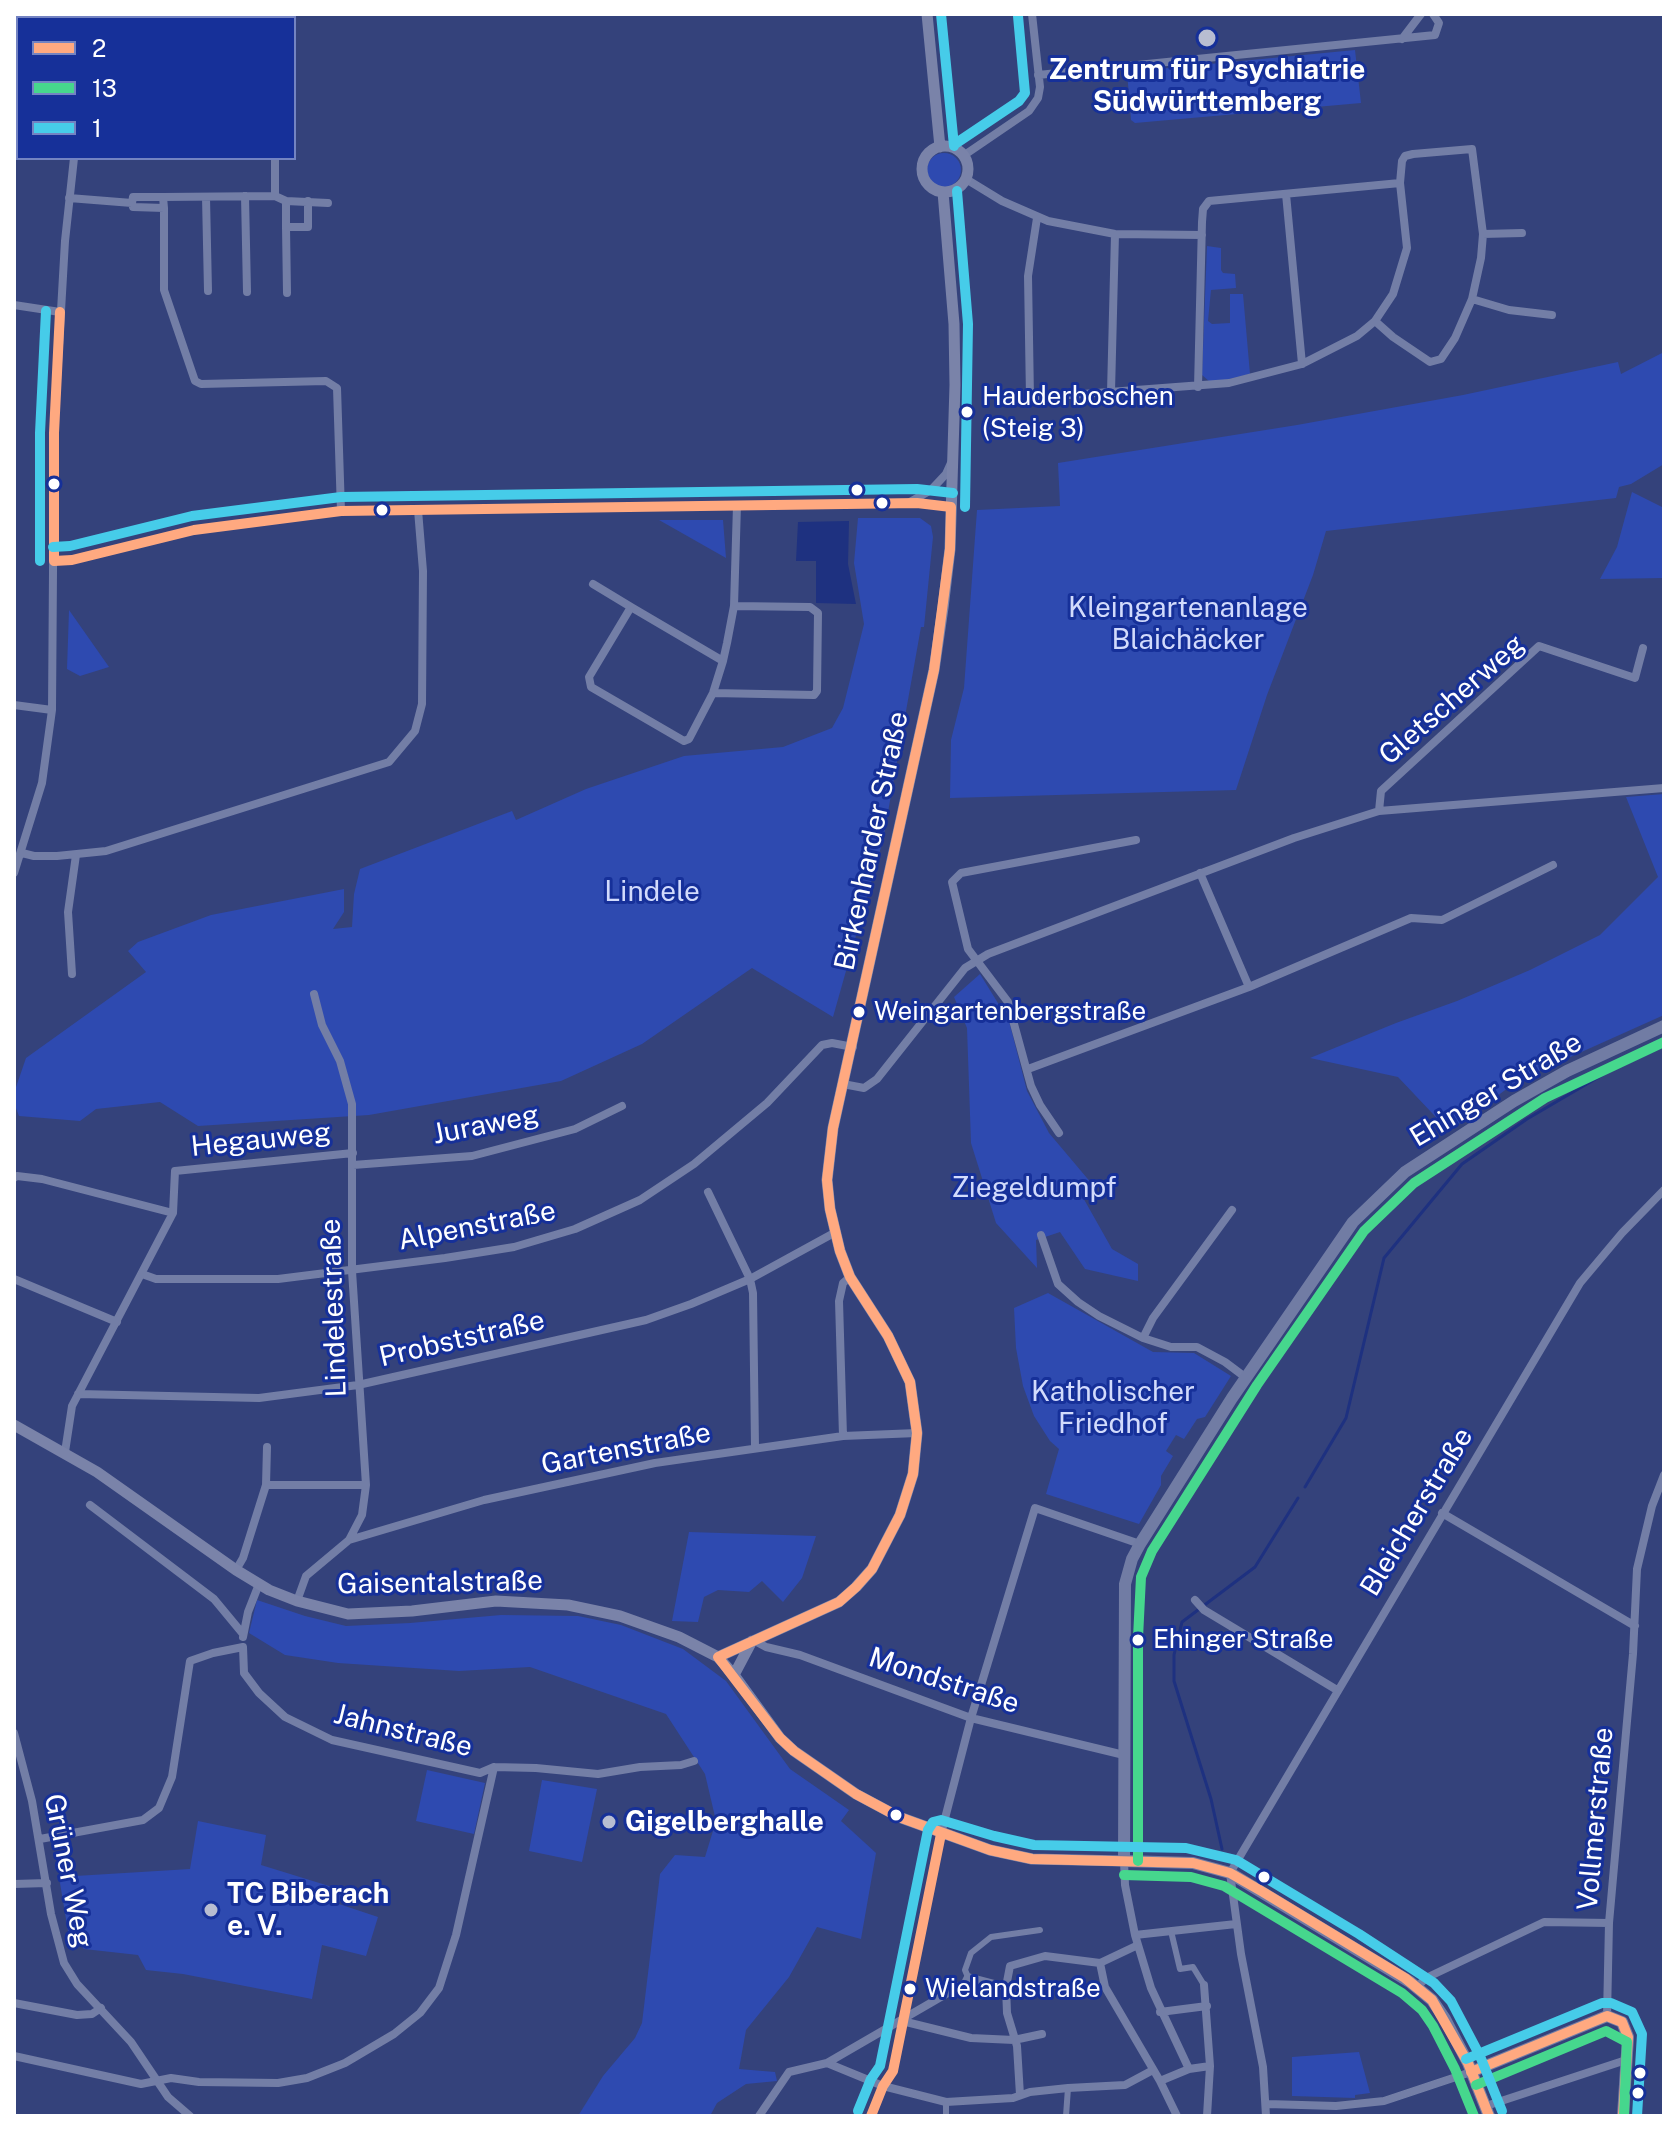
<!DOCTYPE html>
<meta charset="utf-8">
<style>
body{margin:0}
#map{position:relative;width:1678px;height:2130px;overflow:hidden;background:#34427b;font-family:"Public Sans",sans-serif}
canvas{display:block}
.frame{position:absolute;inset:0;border:16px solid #fff;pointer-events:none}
.legend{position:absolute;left:16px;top:16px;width:280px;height:144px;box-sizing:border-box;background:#163099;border:2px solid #7383c2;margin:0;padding:10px 14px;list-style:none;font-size:24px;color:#fff}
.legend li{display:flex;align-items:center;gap:16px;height:40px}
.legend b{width:40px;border:2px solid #7383c2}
</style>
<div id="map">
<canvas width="1678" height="2130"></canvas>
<div class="frame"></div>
<ul class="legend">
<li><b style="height:10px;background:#ffa980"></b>2</li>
<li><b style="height:10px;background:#46d78d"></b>13</li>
<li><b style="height:10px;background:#46cce9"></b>1</li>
</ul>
</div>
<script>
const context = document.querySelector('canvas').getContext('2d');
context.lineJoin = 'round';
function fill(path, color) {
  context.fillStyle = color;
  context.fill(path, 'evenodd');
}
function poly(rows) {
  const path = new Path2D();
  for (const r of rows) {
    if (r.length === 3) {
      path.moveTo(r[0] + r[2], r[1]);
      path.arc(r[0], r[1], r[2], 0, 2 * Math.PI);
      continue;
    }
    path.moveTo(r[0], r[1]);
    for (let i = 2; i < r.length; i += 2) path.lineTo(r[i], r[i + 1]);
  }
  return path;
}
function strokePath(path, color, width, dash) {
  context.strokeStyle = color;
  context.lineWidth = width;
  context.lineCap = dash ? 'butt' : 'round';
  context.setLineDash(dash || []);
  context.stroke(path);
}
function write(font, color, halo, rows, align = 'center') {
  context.font = font + ' "Public Sans",sans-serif';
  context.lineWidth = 6;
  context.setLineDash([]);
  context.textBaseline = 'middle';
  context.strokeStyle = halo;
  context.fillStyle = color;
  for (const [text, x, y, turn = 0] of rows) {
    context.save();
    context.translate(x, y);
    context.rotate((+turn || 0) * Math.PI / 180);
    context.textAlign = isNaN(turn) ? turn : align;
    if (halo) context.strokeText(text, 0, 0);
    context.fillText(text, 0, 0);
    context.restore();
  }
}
fill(poly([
 [1355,50,1361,103,1135,123,1131,120,1127,72],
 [944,170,17],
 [1207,246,1221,248,1221,270,1223,273,1235,274,1236,288,1211,290,1208,321,1212,324,1230,323,1230,294,1243,294,1250,374,1217,382,1210,382,1202,375],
 [1664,352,1664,464,1631,484,1619,487,1616,498,1326,531,1313,575,1267,695,1236,790,950,798,951,740,964,688,977,510,1060,506,1058,463,1297,425,1463,395,1618,362,1621,374],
 [1632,492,1664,508,1664,578,1600,579,1617,547],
 [858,518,920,518,931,526,933,537,924,627,921,627,883,840,833,1017,752,968,642,1044,561,1081,369,1115,198,1126,160,1102,96,1109,80,1121,19,1116,14,1103,14,1093,26,1058,146,972,128,951,138,942,211,915,344,889,344,912,333,929,352,927,354,894,360,869,512,811,516,820,586,789,684,756,783,747,832,728,843,708,864,624,854,563],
 [659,520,723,520,726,558],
 [69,610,109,667,80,676,67,669],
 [1664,794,1664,1015,1519,1080,1449,1131,1398,1077,1310,1058,1396,1023,1457,1001,1530,970,1600,935,1658,877,1626,797],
 [980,974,1009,1021,1027,1091,1049,1133,1092,1184,1081,1194,1112,1249,1138,1264,1138,1281,1085,1269,1060,1232,1036,1240,1037,1268,996,1223,971,1143,967,1028,954,997],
 [1048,1293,1153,1352,1194,1353,1231,1376,1205,1417,1197,1419,1184,1439,1176,1435,1166,1451,1173,1456,1161,1476,1161,1485,1139,1524,1046,1494,1059,1449,1050,1441,1034,1416,1023,1386,1016,1348,1014,1308],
 [689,1532,816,1536,802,1578,783,1602,762,1581,749,1592,718,1590,704,1597,698,1622,672,1621],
 [257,1600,305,1616,346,1626,410,1623,501,1615,578,1616,621,1625,683,1649,726,1681,790,1769,849,1810,841,1821,876,1853,861,1939,817,1927,789,1977,746,2030,739,2069,775,2072,777,2081,746,2084,717,2103,710,2116,578,2116,603,2076,635,2038,642,2023,660,1874,675,1855,705,1857,716,1821,705,1774,666,1714,530,1667,459,1671,338,1663,285,1655,249,1633],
 [427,1770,485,1783,474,1834,416,1821],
 [542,1780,597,1789,582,1862,529,1851],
 [198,1821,266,1835,261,1865,342,1890,339,1904,378,1917,366,1956,322,1945,312,1999,183,1974,146,1970,138,1955,84,1949,68,1931,59,1877,190,1869],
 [1359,2052,1370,2093,1355,2095,1355,2098,1292,2096,1292,2057]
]), '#2e4ab0');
fill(poly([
 [849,521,848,564,856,604,816,603,816,561,796,561,798,522]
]), '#1e3180');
strokePath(poly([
 [1305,1487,1346,1418,1384,1258,1462,1164,1527,1119,1609,1071,1664,1046],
 [1222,1849,1211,1799,1174,1681,1174,1655,1182,1622,1255,1567,1298,1498]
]), '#1e3180', 3);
strokePath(poly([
 [1171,1931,1180,1969,1193,1967,1204,1985],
 [968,1977,965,1970,971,1953,991,1937,1040,1930],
 [946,2102,946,2116],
 [1066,2116,1068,2088]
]), '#737ea6', 6);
strokePath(poly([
 [90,18,91,14],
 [1402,39,1421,14],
 [1038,75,1435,35,1439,23,1433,14],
 [963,156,1029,111,1038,98,1040,87,1032,14],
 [275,158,275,196],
 [966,179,1002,201,1048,221,1115,234,1202,235],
 [1286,194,1302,364],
 [245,196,247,292],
 [206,197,208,291],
 [69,198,132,203,133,207,164,208,163,197,275,196,286,201,328,203],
 [286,201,286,227,308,227,308,201],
 [132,203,133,197,163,197],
 [164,208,164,290,195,381,201,384,326,381,337,388,341,511],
 [1037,218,1028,276,1030,398,1229,383,1302,364,1357,336,1375,321,1393,294,1407,248,1400,183,1402,161,1405,156,1413,154,1472,149,1483,234,1481,258,1472,299,1455,338,1441,359,1430,362,1393,337,1375,321],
 [286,227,287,293],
 [1483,234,1522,233],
 [1472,299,1509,310,1552,315],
 [14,305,60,312],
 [1198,387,1202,222,1203,209,1209,201,1400,183],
 [1111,392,1115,234],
 [910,502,931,490,946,474,951,463],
 [54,561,72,560,194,530,341,511,917,503,951,507],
 [593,584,631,607],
 [723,661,631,607,589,677,591,687,684,741,689,739,713,693,723,661,727,643,734,606,737,505],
 [713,693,814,695,817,691,818,613,810,607,734,606],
 [14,705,52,710],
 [1379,811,1381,791,1539,646,1635,678,1643,648],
 [22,853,34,856,57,856,106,851,389,762,415,731,422,704,423,571,418,510],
 [14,873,42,783,52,710,54,433,65,241,74,158],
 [1200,873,1249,987],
 [72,974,68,912,76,855],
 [1028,1069,1249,987,1411,918,1442,920,1553,865],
 [843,1084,864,1088,877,1079,965,968,988,954,1294,838,1379,811,1664,788],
 [1059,1133,1040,1105,1031,1086,1008,1002,968,949,952,882,961,873,1136,840],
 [353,1165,472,1156,575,1129,622,1106],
 [14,1178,17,1176,42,1179,173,1213],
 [708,1192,750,1279,753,1293,755,1447],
 [1041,1235,1058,1284,1078,1302,1099,1316,1143,1338,1171,1347,1197,1347,1225,1362,1245,1377],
 [142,1274,156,1279,278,1279,445,1258,514,1247,575,1229,640,1200,694,1164,767,1103,822,1045,832,1043,853,1047],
 [14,1279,117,1322],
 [1143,1338,1153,1318,1232,1210],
 [78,1394,259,1398,358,1385,646,1320,691,1304,750,1279,834,1233],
 [843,1436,839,1301,843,1283,850,1277],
 [65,1452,72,1406,173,1213,175,1171,353,1153],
 [266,1485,267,1447],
 [90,1505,214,1599,243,1634],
 [1442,1513,1635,1626],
 [349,1540,484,1500,655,1463,843,1436,917,1433],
 [236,1570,243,1558,266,1485,366,1485],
 [1195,1600,1204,1610,1337,1690],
 [297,1601,306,1576,349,1540,362,1515,366,1485,352,1271,352,1104,340,1061,322,1025,314,994],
 [243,1637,248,1612,259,1584],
 [753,1640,766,1647,800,1655,971,1718,1124,1755],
 [14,1733,32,1801,51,1914,64,1963,77,1984,131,2042,168,2097,190,2116],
 [40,1839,143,1820,159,1808,172,1777,190,1661,213,1653,243,1647,244,1673,259,1693,285,1717,332,1740,480,1773,494,1767,536,1768,598,1774,640,1767,681,1765,694,1761],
 [1124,1861,1125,1885,1135,1935,1151,1988,1189,2069],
 [14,1884,47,1883],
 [1135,1935,1236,1924],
 [1100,1963,1105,1987,1160,2081,1177,2116],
 [1204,1985,1210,2066],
 [1417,1987,1426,1978,1544,1922,1609,1923],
 [14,2003,77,2015,92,2014,101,2008],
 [1160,2012,1207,2006],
 [1607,2016,1609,1923,1633,1654,1637,1569,1652,1506,1664,1475],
 [902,2021,971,2038,1014,2040,1042,2034],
 [14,2056,141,2084,171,2078,199,2082,278,2083,307,2078,345,2063,394,2034,420,2013,439,1988,456,1935,494,1767],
 [827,2063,883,2086,946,2102,1013,2098,1030,2092,1068,2088,1125,2085,1153,2070],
 [1160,2081,1189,2069,1210,2066,1207,2116],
 [1020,2095,1017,2046,1007,2013,1006,1987,1010,1966,1045,1956,1100,1963,1138,1945],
 [1267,2104,1336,2106,1384,2101,1471,2072],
 [1486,2106,1626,2060],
 [759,2116,789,2072,827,2063,965,1983,968,1977,1006,1987],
 [871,2116,883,2086,893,2071,943,1826,971,1718,1035,1508,1140,1544],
 [1266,2116,1263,2067,1241,1954,1230,1873,1580,1283,1622,1233,1664,1190]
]), '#737ea6', 8);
strokePath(poly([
 [927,14,940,147],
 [945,169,23],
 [14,1425,97,1472,236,1570,269,1590,297,1601,348,1614,412,1611,496,1601,568,1605,620,1616,679,1637,718,1657,734,1675,780,1738,794,1751,856,1794,899,1817,990,1850,1032,1859,1124,1861],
 [718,1657,839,1602,856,1587,872,1569,900,1515,913,1474,917,1433,910,1382,888,1336,850,1277,840,1251,830,1209,827,1180,833,1128,934,670,943,608,950,549,955,385,954,324,943,192],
 [734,1675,752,1641]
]), '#7a83a9', 11);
strokePath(poly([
 [1471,2072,1607,2016,1622,2022,1628,2037,1623,2116],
 [1489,2116,1468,2063,1445,2019,1432,2000,1410,1982,1230,1873,1193,1863,1124,1861,1125,1584,1132,1559,1140,1544,1232,1398,1353,1222,1405,1172,1514,1101,1567,1071,1664,1026]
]), '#717ca4', 12);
strokePath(poly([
 [951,507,950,549,934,670,833,1128,827,1180,830,1209,840,1251,850,1277,888,1336,910,1382,917,1433,913,1474,900,1515,872,1569,856,1587,839,1602,718,1657,780,1738,794,1751,856,1794,899,1817,990,1850,1032,1859,1193,1863,1230,1873,1263,1892,1405,1978,1432,2000,1468,2063,1489,2116],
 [54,561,72,560,194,530,341,511,917,503,951,507],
 [54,561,54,433,60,312],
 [1471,2072,1607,2016,1622,2022,1628,2037,1623,2116],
 [871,2116,883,2086,893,2071,941,1834]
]), '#ffa980', 10);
strokePath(poly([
 [1138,1861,1138,1638,1141,1577,1152,1551,1257,1385,1364,1231,1414,1183,1545,1098,1664,1042],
 [1124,1875,1191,1877,1224,1886,1402,1993,1422,2010,1433,2026,1455,2069,1474,2116],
 [1476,2085,1606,2031,1627,2042,1624,2115]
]), '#46d78d', 10);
strokePath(poly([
 [941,14,954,146],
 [955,144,1019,101,1025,93,1018,16],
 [957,191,968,324,965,507],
 [53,547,70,546,192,516,341,497,917,489,953,493],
 [40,561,40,433,46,311],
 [1466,2059,1602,2003,1611,2003,1632,2012,1642,2034,1637,2116],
 [858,2111,871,2079,880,2066,928,1830,933,1822,941,1820,994,1836,1034,1845,1186,1848,1236,1860,1359,1934,1434,1983,1451,2001,1480,2056,1502,2111]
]), '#46cce9', 10);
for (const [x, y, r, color] of [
 [1207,38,10,"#b8bdd1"],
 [967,412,7,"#fff"],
 [54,484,7,"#fff"],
 [857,490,7,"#fff"],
 [882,503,7,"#fff"],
 [382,510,7,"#fff"],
 [859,1012,7,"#fff"],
 [1138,1640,7,"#fff"],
 [896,1815,7,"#fff"],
 [609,1822,8,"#b8bdd1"],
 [1264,1877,7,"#fff"],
 [211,1910,8,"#b8bdd1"],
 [910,1989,7,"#fff"],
 [1640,2073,7,"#fff"],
 [1638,2093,7,"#fff"]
]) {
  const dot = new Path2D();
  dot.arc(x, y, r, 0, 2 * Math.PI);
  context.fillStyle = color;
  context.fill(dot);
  strokePath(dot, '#163099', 3);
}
write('26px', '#fff', '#163099', [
 ["Hauderboschen",982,397],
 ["(Steig 3)",982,429],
 ["Weingartenbergstraße",874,1012],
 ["Ehinger Straße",1153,1640],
 ["Wielandstraße",925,1989]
], 'left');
write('bold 28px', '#fff', '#163099', [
 ["Zentrum für Psychiatrie",1207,70,"center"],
 ["Südwürttemberg",1207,102,"center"],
 ["Gigelberghalle",625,1822],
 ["TC Biberach",227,1894],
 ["e. V.",227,1926]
], 'left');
write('28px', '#d2dbfc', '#163099', [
 ["Kleingartenanlage",1188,608],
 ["Blaichäcker",1188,640],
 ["Lindele",652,892],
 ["Ziegeldumpf",1034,1188],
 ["Katholischer",1113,1392],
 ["Friedhof",1113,1424]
]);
write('28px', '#fff', '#163099', [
 ["Gletscherweg",1452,700,-41],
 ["Birkenharder Straße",872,841,-78],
 ["Ehinger Straße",1496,1090,-31],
 ["Juraweg",486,1125,-11],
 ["Hegauweg",261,1140,-6],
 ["Alpenstraße",477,1226,-11],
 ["Lindelestraße",334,1308,-92],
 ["Probststraße",462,1339,-13],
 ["Gartenstraße",626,1449,-11],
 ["Bleicherstraße",1417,1512,-59],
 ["Gaisentalstraße",440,1583,-1],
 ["Mondstraße",944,1681,18],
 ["Jahnstraße",403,1731,14],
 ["Vollmerstraße",1596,1819,-85],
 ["Grüner Weg",68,1871,79]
]);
</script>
